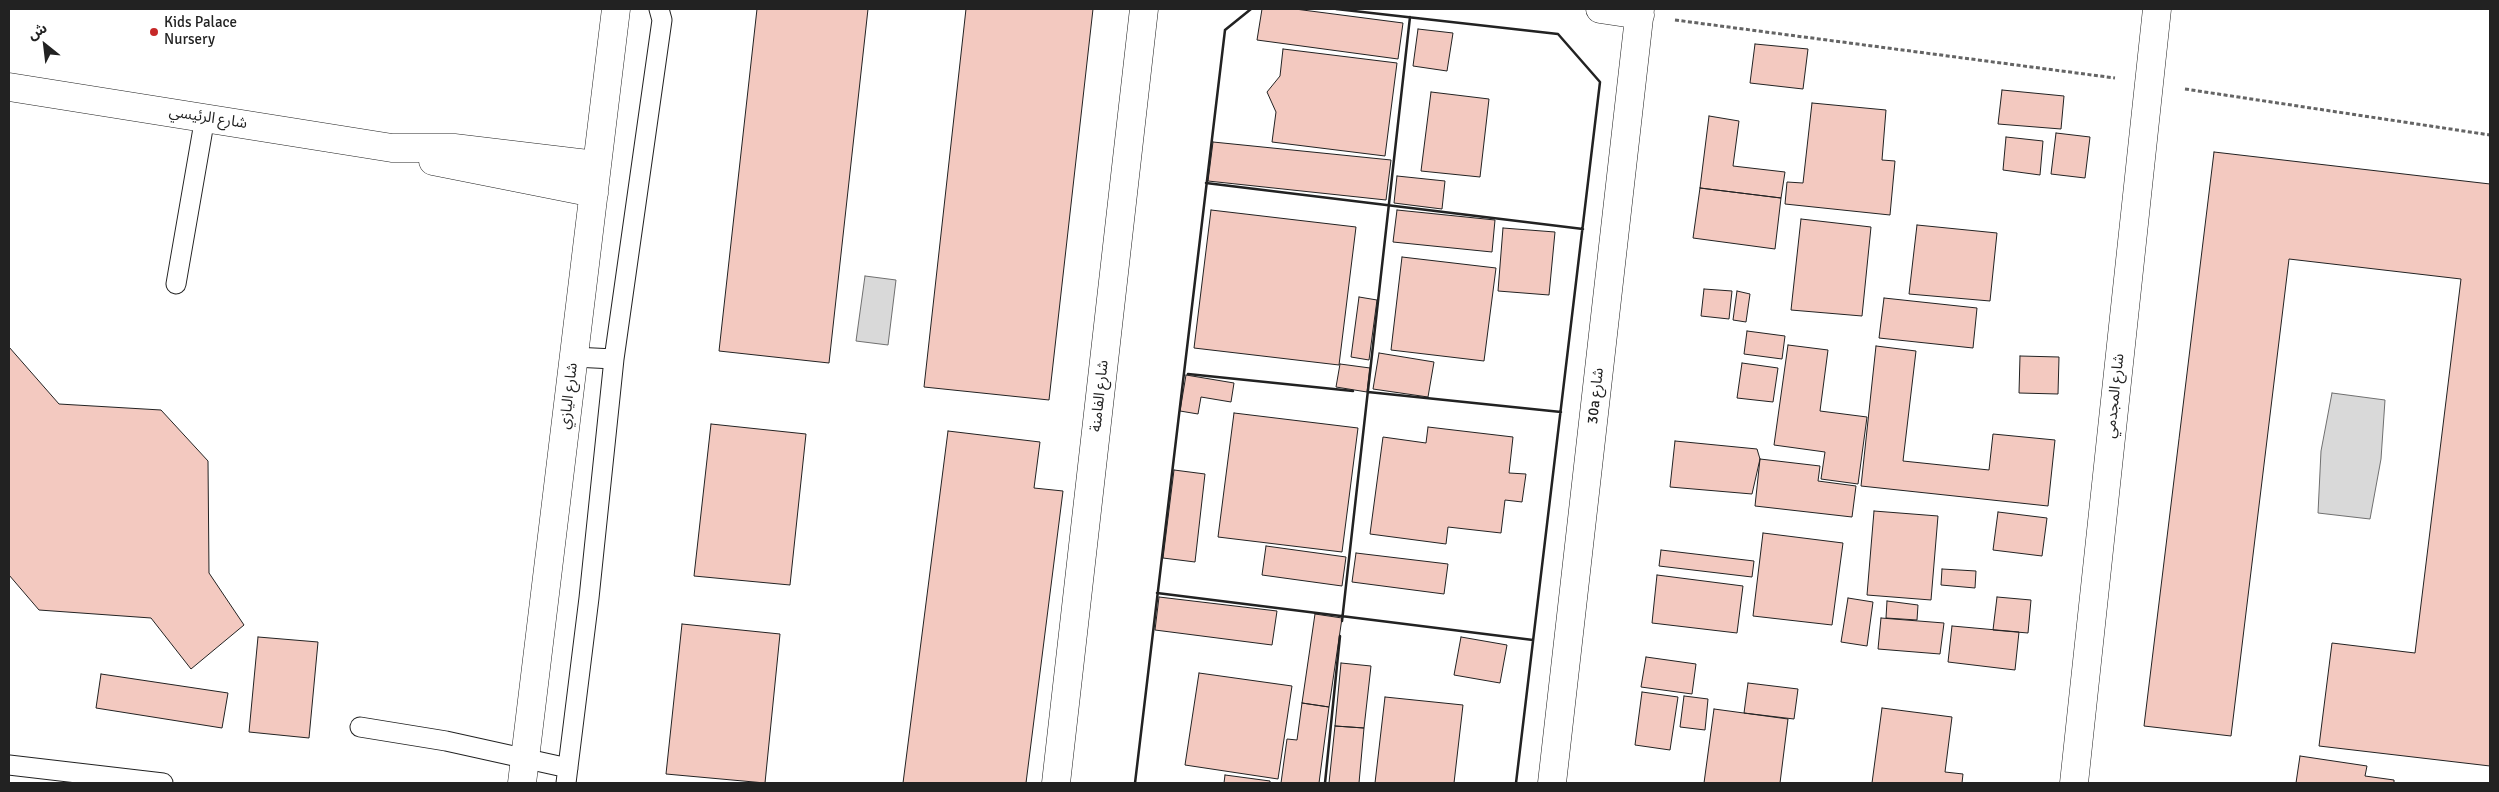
<!DOCTYPE html>
<meta charset="utf-8">
<style>
body{margin:0}
#map{position:relative;width:2499px;height:792px;overflow:hidden;background:#fff;font-family:Signika,"Noto Sans Arabic",sans-serif}
canvas{display:block}
.frame{position:absolute;inset:0;border:10px solid #222;pointer-events:none}
.north{position:absolute;left:20px;top:20px;width:50px;height:50px;-webkit-text-stroke:4px #fff;paint-order:stroke;rotate:331deg;font-size:14px;font-weight:700;line-height:20px;text-align:center;color:#222}
.north::after{content:'';display:block;margin:auto;width:18px;height:22px;background:#222;clip-path:polygon(50% 0,100% 100%,50% 72%,0 100%)}
</style>
<div id="map">
<canvas width="2499" height="792"></canvas>
<div class="frame"></div>
<div class="north">ش</div>
</div>
<script>
const context = document.querySelector('canvas').getContext('2d');
context.lineJoin = 'round';
function fill(path, color) {
  context.fillStyle = color;
  context.fill(path, 'evenodd');
}
function poly(rows) {
  const path = new Path2D();
  for (const r of rows) {
    path.moveTo(r[0], r[1]);
    for (let i = 2; i < r.length; i += 2) path.lineTo(r[i], r[i + 1]);
  }
  return path;
}
function strokePath(path, color, width, dash) {
  context.strokeStyle = color;
  context.lineWidth = width;
  context.lineCap = dash ? 'butt' : 'round';
  context.setLineDash(dash || []);
  context.stroke(path);
}
function write(font, color, halo, rows, align = 'center') {
  context.font = font + ' Signika,"Noto Sans Arabic",sans-serif';
  context.lineWidth = 4;
  context.setLineDash([]);
  context.textBaseline = 'middle';
  context.strokeStyle = halo;
  context.fillStyle = color;
  for (const [text, x, y, turn = 0] of rows) {
    context.save();
    context.translate(x, y);
    context.rotate((+turn || 0) * Math.PI / 180);
    context.textAlign = isNaN(turn) ? turn : align;
    if (halo) context.strokeText(text, 0, 0);
    context.fillText(text, 0, 0);
    context.restore();
  }
}
const water = poly([
 [865,276,896,280,888,345,856,341,865,276],
 [2332,393,2385,400,2381,459,2370,519,2318,513,2321,451,2332,393]
]);
fill(water, '#d9d9d9');
strokePath(water, '#6f6f6f', 1);
const building = poly([
 [757,9,868,9,829,363,719,351,757,9],
 [966,9,1093,9,1049,400,924,387,966,9],
 [1262,9,1295,9,1403,23,1398,59,1257,40,1262,9],
 [1418,29,1453,33,1447,71,1413,66,1418,29],
 [1755,44,1808,49,1803,89,1750,83,1755,44],
 [1283,49,1397,63,1385,156,1272,142,1276,112,1267,92,1280,76,1283,49],
 [2002,90,2064,96,2061,129,1998,124,2002,90],
 [1431,92,1489,99,1480,177,1421,171,1431,92],
 [1812,103,1886,110,1882,160,1895,161,1890,215,1785,204,1787,182,1803,183,1812,103],
 [1709,116,1739,121,1733,166,1785,172,1781,198,1700,188,1709,116],
 [2056,133,2090,137,2085,178,2051,174,2056,133],
 [2006,137,2043,141,2040,175,2003,170,2006,137],
 [1213,142,1391,160,1386,200,1208,181,1213,142],
 [2214,152,2490,184,2490,766,2319,746,2332,643,2415,653,2461,279,2289,259,2231,736,2144,726,2214,152],
 [1397,176,1445,181,1442,209,1394,203,1397,176],
 [1700,188,1781,198,1775,249,1693,238,1700,188],
 [1211,210,1356,227,1339,365,1194,348,1211,210],
 [1397,210,1495,220,1492,252,1393,242,1397,210],
 [1801,219,1871,227,1862,316,1791,310,1801,219],
 [1917,225,1997,233,1990,301,1909,294,1917,225],
 [1503,228,1555,232,1549,295,1498,291,1503,228],
 [1402,257,1496,268,1484,361,1391,350,1402,257],
 [1704,289,1732,291,1729,319,1701,316,1704,289],
 [1737,291,1750,294,1746,322,1733,320,1737,291],
 [1359,297,1377,300,1369,360,1351,357,1359,297],
 [1884,298,1977,308,1973,348,1879,338,1884,298],
 [1747,331,1785,336,1782,359,1744,354,1747,331],
 [1788,345,1828,350,1820,411,1867,417,1858,484,1821,479,1825,452,1774,445,1788,345],
 [1876,346,1916,351,1903,461,1989,470,1993,434,2055,440,2048,506,1861,486,1876,346],
 [9,347,59,404,161,410,208,461,209,573,244,625,191,669,151,618,39,610,9,575,9,347],
 [1379,353,1434,362,1428,397,1373,389,1379,353],
 [2020,356,2059,357,2058,394,2019,393,2020,356],
 [1742,363,1778,368,1773,402,1737,398,1742,363],
 [1340,364,1370,368,1367,392,1336,387,1340,364],
 [1186,375,1234,383,1231,402,1201,397,1198,414,1180,411,1186,375],
 [1234,413,1358,428,1342,552,1218,537,1234,413],
 [711,424,806,434,790,585,694,576,711,424],
 [1428,427,1513,437,1509,473,1526,474,1522,502,1505,500,1501,533,1448,527,1446,544,1370,534,1383,437,1426,443,1428,427],
 [948,431,1040,442,1034,488,1063,491,1026,783,903,783,948,431],
 [1675,441,1757,449,1760,459,1752,494,1670,487,1675,441],
 [1760,459,1820,466,1818,481,1856,486,1852,517,1755,506,1760,459],
 [1174,470,1205,474,1195,562,1163,558,1174,470],
 [1874,511,1938,516,1931,600,1867,595,1874,511],
 [1998,512,2047,518,2042,556,1993,550,1998,512],
 [1763,533,1843,543,1832,625,1753,616,1763,533],
 [1266,546,1346,557,1342,586,1262,575,1266,546],
 [1661,550,1754,561,1752,577,1659,566,1661,550],
 [1356,553,1448,564,1444,594,1352,582,1356,553],
 [1942,569,1976,571,1975,588,1941,585,1942,569],
 [1657,575,1743,586,1737,633,1652,623,1657,575],
 [1159,597,1277,611,1272,645,1155,630,1159,597],
 [1997,597,2031,600,2028,633,1993,630,1997,597],
 [1848,598,1873,602,1867,646,1841,642,1848,598],
 [1887,601,1918,605,1917,620,1886,618,1887,601],
 [1315,614,1342,618,1329,707,1302,703,1315,614],
 [1881,618,1944,623,1940,654,1878,649,1881,618],
 [682,624,780,634,765,783,666,774,682,624],
 [1952,626,2019,632,2015,670,1948,662,1952,626],
 [258,637,318,642,309,738,249,732,258,637],
 [1461,637,1507,645,1500,683,1454,675,1461,637],
 [1646,657,1696,664,1692,694,1641,687,1646,657],
 [1341,663,1371,666,1364,728,1335,726,1341,663],
 [1199,673,1292,686,1278,779,1185,765,1199,673],
 [101,674,228,693,222,728,96,708,101,674],
 [1748,683,1798,689,1794,719,1744,713,1748,683],
 [1642,692,1678,697,1670,750,1635,745,1642,692],
 [1684,696,1708,699,1705,730,1680,727,1684,696],
 [1385,697,1463,705,1454,783,1375,783,1385,697],
 [1302,703,1329,707,1319,783,1281,783,1287,739,1297,740,1302,703],
 [1882,708,1952,717,1945,772,1963,774,1962,783,1872,783,1882,708],
 [1714,709,1788,719,1780,783,1704,783,1714,709],
 [1335,726,1364,728,1359,783,1329,783,1335,726],
 [2300,756,2367,766,2365,776,2394,780,2394,783,2296,783,2300,756],
 [1225,775,1270,781,1270,783,1224,783,1225,775]
]);
fill(building, '#f3c9c0');
strokePath(building, '#222', 1);
const lane = poly([
 [176,284,205,117],
 [574,357,614,359],
 [360,727,446,741,568,768],
 [9,765,163,783],
 [566,783,589,598,614,359,662,20,659,9]
]);
const street = poly([
 [1600,9,1640,15],
 [9,87,392,148,454,148,596,165],
 [433,161,594,193],
 [522,783,616,9],
 [1056,783,1144,9],
 [1552,783,1640,9],
 [2074,783,2157,9]
]);
strokePath(lane, '#222', 21);
strokePath(street, '#222', 29);
strokePath(poly([
 [1675,20,2115,78],
 [2185,89,2490,135]
]), '#646464', 3, [4, 2.5]);
strokePath(lane, '#fff', 19);
strokePath(street, '#fff', 28);
strokePath(poly([
 [1336,9,1558,34,1600,82,1516,783],
 [1206,183,1583,229],
 [1188,374,1353,391],
 [1368,392,1561,412],
 [1157,593,1533,640],
 [1342,621,1410,17],
 [1135,783,1225,30,1251,9],
 [1325,783,1340,636]
]), '#222', 2.5);
for (const [x, y, r, color] of [
 [154,32,5,"#c62828"]
]) {
  const dot = new Path2D();
  dot.arc(x, y, r, 0, 2 * Math.PI);
  context.fillStyle = color;
  context.fill(dot);
  strokePath(dot, '#fff', 2);
}
write('15px', '#222', '#fff', [
 ["Kids Palace",164,23],
 ["Nursery",164,40]
], 'left');
write('15px', '#222', '#fff', [
 ["شارع الرئيسي",208,118,9],
 ["شارع اليازي",569,396,-83],
 ["شارع الفامنة",1100,396,-84],
 ["30a شارع",1596,396,-84],
 ["شارع المجدمي",2115,396,-84]
]);
</script>
